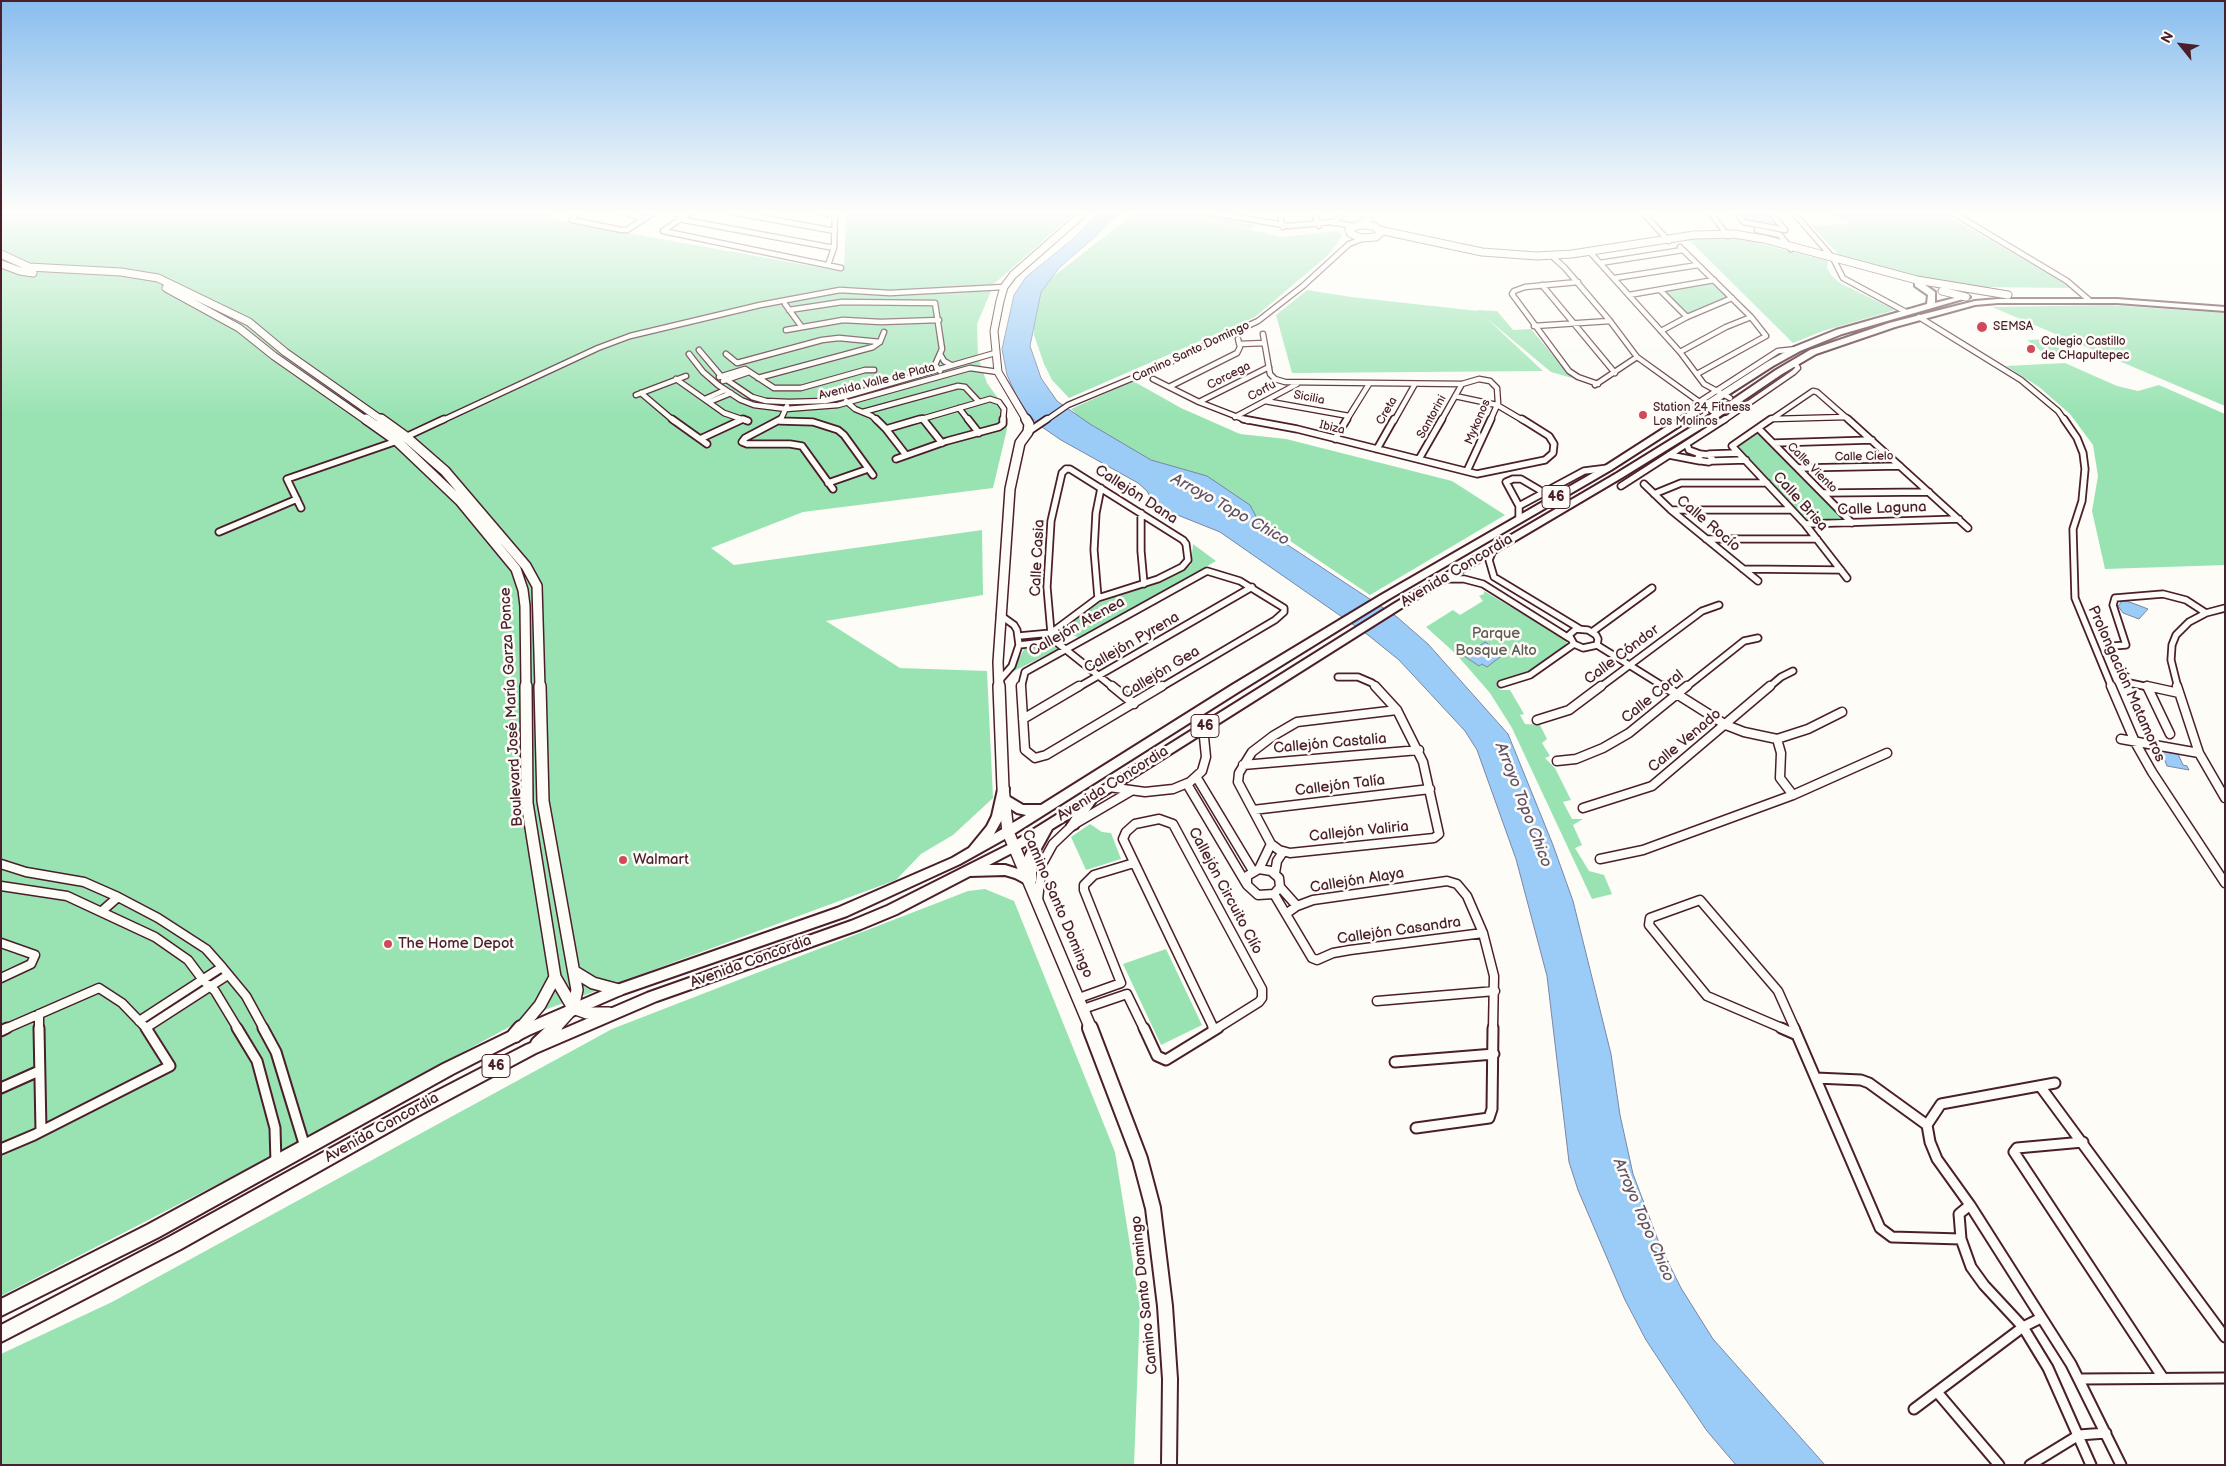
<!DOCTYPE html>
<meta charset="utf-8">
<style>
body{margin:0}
#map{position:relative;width:2226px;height:1466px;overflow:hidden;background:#fdfcf7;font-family:"Balsamiq Sans",sans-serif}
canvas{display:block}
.frame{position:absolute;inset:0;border:2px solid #4a1f2b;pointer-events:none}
.north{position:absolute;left:2156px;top:20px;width:50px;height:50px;-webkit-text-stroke:4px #fdfcf7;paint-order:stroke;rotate:299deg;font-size:14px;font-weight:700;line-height:20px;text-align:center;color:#4a1f2b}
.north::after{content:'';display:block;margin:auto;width:18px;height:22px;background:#4a1f2b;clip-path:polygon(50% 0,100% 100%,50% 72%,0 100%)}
</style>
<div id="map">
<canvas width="2226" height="1466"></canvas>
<div class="frame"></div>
<div class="north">N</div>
</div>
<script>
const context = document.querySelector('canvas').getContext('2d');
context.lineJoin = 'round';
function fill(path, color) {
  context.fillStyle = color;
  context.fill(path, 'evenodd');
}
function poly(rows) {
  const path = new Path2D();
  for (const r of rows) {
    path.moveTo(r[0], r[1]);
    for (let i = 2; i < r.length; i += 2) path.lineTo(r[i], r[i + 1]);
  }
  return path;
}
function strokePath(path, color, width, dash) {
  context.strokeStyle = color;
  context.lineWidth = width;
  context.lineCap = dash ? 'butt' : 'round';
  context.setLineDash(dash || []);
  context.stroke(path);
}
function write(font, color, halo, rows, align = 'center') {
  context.font = font + ' "Balsamiq Sans",sans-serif';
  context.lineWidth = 5;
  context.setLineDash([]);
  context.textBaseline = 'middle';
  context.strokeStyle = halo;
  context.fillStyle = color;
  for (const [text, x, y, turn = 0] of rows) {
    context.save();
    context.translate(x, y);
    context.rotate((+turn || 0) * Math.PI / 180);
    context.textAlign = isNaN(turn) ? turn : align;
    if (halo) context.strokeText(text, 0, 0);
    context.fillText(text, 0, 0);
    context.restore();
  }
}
fill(poly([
 [1,211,557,211,551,219,844,272,846,211,1077,211,994,284,977,324,978,357,987,383,1003,405,1007,429,993,488,803,512,711,548,734,565,982,530,983,595,826,621,900,668,987,671,993,798,953,835,921,854,896,880,531,1015,280,1152,1,1296],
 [1137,211,1165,211,1282,237,1337,231,1342,234,1338,243,1326,257,1255,317,1069,398,1052,380,1044,364,1034,335,1034,306,1040,287],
 [1170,211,1199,211,1214,217,1255,225,1250,229],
 [1828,211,1940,211,2072,288,1981,287,1938,281,1863,263,1839,255,1812,226,1849,224],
 [1739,214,1766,214,1777,227,1743,220],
 [1718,236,1743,239,1828,261,1827,268,1832,276,1840,283,1895,310,1823,331,1793,343,1689,240],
 [1712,282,1728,297,1688,313,1665,291],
 [1307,290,1351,297,1478,311,1477,310,1497,311,1513,330,1531,329,1572,378,1551,372,1485,317,1543,371,1292,373,1276,315],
 [2108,305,2225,313,2225,406,1992,307],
 [2048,339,2068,355,2047,356,2027,340],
 [2065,363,2117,386,2138,391,2159,385,2225,414,2225,565,2105,569,2092,511,2098,476,2093,445,2070,414,2039,387,2006,366],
 [1133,381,1181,408,1240,434,1286,439,1452,481,1505,515,1370,595,1228,499,1205,497,1094,431,1071,409],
 [1759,433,1844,519,1803,519,1738,447],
 [1193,544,1216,561,1081,638,1065,633,1065,628,1071,621,1095,604,1156,583,1191,565],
 [1484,591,1521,613,1528,614,1567,639,1566,646,1526,673,1496,684,1500,690,1510,690,1524,714,1520,715,1525,724,1540,725,1547,739,1542,743,1550,756,1545,758,1555,768,1571,800,1563,802,1572,819,1583,819,1573,825,1582,845,1575,848,1589,871,1604,875,1612,894,1592,899,1512,728,1490,693,1456,654,1426,627,1453,610,1460,615,1483,601,1479,596,1484,594],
 [1052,645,1058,649,1012,672,1024,649],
 [1090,824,1102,832,1111,833,1121,859,1086,870,1071,837],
 [985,889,1014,901,1115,1152,1140,1307,1134,1465,1,1465,1,1354,112,1302,612,1029,968,891],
 [1166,949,1202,1025,1161,1045,1123,964]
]), '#99e3b2');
const water = poly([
 [1100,211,1120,211,1097,235,1060,267,1041,292,1030,346,1041,378,1057,401,1090,424,1151,460,1207,476,1250,505,1262,528,1397,617,1428,644,1508,734,1553,845,1573,901,1611,1054,1620,1115,1633,1174,1661,1248,1681,1288,1713,1339,1825,1465,1736,1465,1707,1431,1671,1378,1646,1340,1625,1300,1578,1190,1569,1162,1547,976,1516,859,1477,750,1465,731,1399,660,1368,635,1220,532,1155,506,1147,491,1138,483,1061,440,1042,427,1029,415,1016,395,1007,375,1002,349,1014,295,1026,277,1074,238,1100,211],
 [2123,600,2135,604,2148,609,2139,619,2123,613,2118,606,2123,600],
 [1485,642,1504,654,1487,667,1482,664,1479,666,1464,656,1485,642],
 [2161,751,2178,754,2183,765,2187,766,2189,770,2167,766,2161,751]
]);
fill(water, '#9bcbf7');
strokePath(water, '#7b86a5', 1);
const streetFar3 = poly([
 [578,211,572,220,622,230,627,230,656,211],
 [620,211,644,219],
 [692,211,663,231,841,268],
 [726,211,835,231],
 [812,211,836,215],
 [1202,211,1289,226,1331,222,1354,226],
 [1279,211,1283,227],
 [1313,211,1319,226],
 [1641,211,1669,241],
 [1709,211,1728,236],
 [1734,211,1744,222,1785,230],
 [1769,211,1785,230],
 [1792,211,1833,258,1843,278,1906,312],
 [1950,211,2067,281,2089,300],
 [679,219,834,248],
 [1334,223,1344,211],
 [1757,230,1780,235,1791,249],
 [1680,247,1751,317,1766,336,1697,374],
 [1589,251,1680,352,1704,384,1730,398],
 [1554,258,1565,268,1610,321,1637,357,1712,411],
 [1600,263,1683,250],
 [828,265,834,248,835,211],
 [1615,278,1698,265],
 [1578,282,1525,287,1514,291,1512,294,1569,371,1578,377,1598,384],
 [1542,285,1615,373],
 [1660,290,1687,317],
 [1629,295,1714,280],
 [785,304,801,326],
 [789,310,842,302,935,303,942,349,935,365,940,371],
 [1919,317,2021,380,2058,411,2065,421],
 [1534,326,1610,321],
 [786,330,843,320,881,322,939,320],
 [1661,331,1687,317,1732,298],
 [1263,334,1270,374,1275,379,1285,382,1462,384,1479,379,1490,381,1497,388,1498,403,1490,421],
 [1240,344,1264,343],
 [699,350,721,376,752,397,766,401,789,402,825,401,843,397,995,353],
 [1680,352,1726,327,1751,317],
 [689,354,703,372,718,385,741,400,754,405,786,409,838,405,970,368,998,372],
 [726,354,737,363,822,340,839,338,880,342],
 [940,354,944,361,951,365],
 [719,377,745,369,774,388,801,388,865,370,874,370],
 [758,378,873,347,880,342,884,332],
 [676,379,724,413,747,421],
 [1153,379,1199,402,1248,421],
 [723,381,749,372],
 [1595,385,1637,357],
 [1169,387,1237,353,1240,347,1238,339],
 [641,393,674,421],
 [636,395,686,376],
 [1455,396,1497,405,1524,421],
 [705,399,725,390],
 [846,401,855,409,872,416,877,421],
 [1265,401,1349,416],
 [709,402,731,393],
 [1199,402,1269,367],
 [1696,404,1778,351,1797,349],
 [959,408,969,421],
 [863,412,958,386,965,387,979,402],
 [1235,417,1297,384],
 [922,418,924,421],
 [1773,419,1846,417],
 [441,421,598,348,630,336,760,305,840,290,890,293,1004,287],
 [780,421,787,406],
 [915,421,990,399,999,402,1004,409,1003,421],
 [1045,421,1068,405,1164,365,1258,321,1303,286,1349,244,1364,238],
 [1346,421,1369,384],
 [1394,421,1415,384],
 [1441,421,1462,384],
 [1723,421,1794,372,1798,368,1794,362],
 [1769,421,1813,391,1817,392,1850,421]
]);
const streetFar2 = poly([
 [672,419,707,444],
 [743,419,748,421],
 [781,419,745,438,742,442,747,444,790,444,802,446,833,489],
 [876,419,886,429,906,455],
 [923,419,942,443],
 [968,419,979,433],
 [1243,419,1297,429,1477,474,1545,460,1553,453,1554,444,1549,436,1522,419],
 [1771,419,1732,446,1805,524,1847,578],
 [1848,419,1968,528],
 [2064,419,2077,438,2083,453,2085,469,2082,501,2073,529,2075,598,2112,688],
 [780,421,813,422,838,430,844,435,873,475],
 [1758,428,1852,523],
 [886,429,920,419],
 [1028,432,1047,419],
 [700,439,741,420],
 [1335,439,1347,419],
 [1774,443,1872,440],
 [1687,445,1689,450,1700,454],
 [1377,449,1394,419],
 [1700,454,1709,455,1713,460,1709,462,1702,461,1698,458,1700,454],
 [1709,454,1738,453],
 [1669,455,1700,461],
 [896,459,947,441,999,427,1003,424,1003,419],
 [1419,459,1442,419],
 [1713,461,1746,460],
 [1799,468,1900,466],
 [1066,469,1070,469,1183,540,1186,544,1188,560,1182,567,1158,579,1098,598,1051,633,1047,587,1051,521,1062,473,1066,469],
 [1467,471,1491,419],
 [828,483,868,469],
 [1644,484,1671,510,1758,581],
 [1621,486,1725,419],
 [1823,493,1929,492],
 [1654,494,1681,483,1767,483],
 [1519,506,1584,471,1608,468],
 [301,508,287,479,397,441,444,419],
 [1672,510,1792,510],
 [1141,513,1141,551,1144,584],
 [1519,518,1519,506,1506,482,1513,479,1521,479,1543,492],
 [1805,524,1959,519],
 [219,532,297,499],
 [1706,539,1817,539],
 [1494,548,1489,560,1494,577,1580,629],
 [1743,569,1841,570],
 [1443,579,1464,579,1483,584,1569,638],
 [1098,598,1094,550,1096,513,1101,488],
 [1576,629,1588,630,1596,635,1598,639,1597,645,1583,648,1574,644,1569,635,1576,629],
 [1592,632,1652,588],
 [1051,633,1055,641,1114,688],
 [1019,636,1051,633],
 [1019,645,1055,641],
 [1597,645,1666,688],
 [2113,646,2126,645,2113,605,2115,598,2163,594,2186,600,2206,613],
 [1338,677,1358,677,1372,683,1377,688],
 [998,682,1012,666,1019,645,1017,630,1014,625,1000,615],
 [2125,682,2153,688],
 [1501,684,1530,675,1574,644],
 [1021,688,1025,672,1207,571,1240,581,1284,608,1284,612,1275,620,1160,688],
 [1077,688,1252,587],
 [1599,688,1702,611,1719,605],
 [1685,688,1744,641,1758,638],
 [1768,688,1781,677,1793,671],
 [2178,688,2171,660,2172,645,2176,635,2189,622,2206,613,2225,608]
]);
const streetFar1 = poly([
 [1021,686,1025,750,1035,758,1046,755,1162,686],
 [1112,686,1134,704],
 [1375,686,1397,710],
 [1664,686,1726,725,1744,732,1777,739,1808,729,1842,712],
 [2111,686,2135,742,2152,772,2225,883],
 [2147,686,2179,693],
 [2147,686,2170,734],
 [2177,686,2199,753,2225,798],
 [1397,710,1423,762,1439,834,1434,838,1290,853,1279,850,1271,844,1238,782,1239,773,1252,752,1273,736,1297,722,1397,710],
 [1023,719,1079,686],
 [1537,720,1569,710,1601,686],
 [1777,739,1781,753,1780,778,1793,795],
 [2121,739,2199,753],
 [1557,761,1576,759,1603,748,1629,733,1687,686],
 [1243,765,1419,750],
 [1197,778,1253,871],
 [1187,784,1247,885],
 [1109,787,1145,792,1173,789,1190,782,1202,771,1206,757,1203,727],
 [1583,808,1652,786,1770,686],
 [1253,810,1430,789],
 [1600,859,1643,850,1793,795,1887,753],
 [1,864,26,872,84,882,118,897,158,918,206,949,222,967],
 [1259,869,1271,871,1279,878,1280,887,1274,894,1258,895,1247,885,1247,876,1259,869],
 [1259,869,1271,844],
 [1275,873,1277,861,1283,852],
 [1,886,67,896,155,937,188,960,203,980,215,991,238,1029],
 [1280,887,1297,906],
 [1274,894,1312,958,1317,960,1333,953,1350,950,1483,933],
 [1038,900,1042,864,1053,844,1073,825,1131,791],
 [102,911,118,897],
 [1287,913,1297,906,1313,900,1447,881,1457,884,1467,896,1483,933,1494,976,1493,1029],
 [1,943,35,955,31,964,1,978],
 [1079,998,1121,983,1084,890,1084,885,1094,875,1134,863],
 [1377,1001,1495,991],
 [1083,1009,1127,994,1144,1029],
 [39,1014,39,1029],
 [139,1021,222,967,246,996,264,1029],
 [146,1028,228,975],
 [5,1029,99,988,122,1003,147,1029],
 [1214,1029,1123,839,1126,832,1135,824,1159,819,1173,824,1262,989,1262,998,1259,1002,1216,1029],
 [1784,1029,1707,996,1649,925,1650,918,1700,900,1778,991,1795,1029]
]);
const street = poly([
 [39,1028,41,1131],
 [237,1028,257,1061,275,1128,276,1163],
 [263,1028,276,1052,305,1147],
 [1144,1028,1157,1056,1166,1060,1218,1028],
 [1213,1028,1214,1030],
 [1781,1028,1797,1035],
 [1794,1028,1797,1035],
 [1,1031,7,1028],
 [1797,1035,1880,1228,1892,1237,1961,1239],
 [1395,1062,1494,1054],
 [1816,1078,1861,1080,1869,1083,1927,1125],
 [2055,1083,1941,1104,1927,1125,1930,1142,1937,1159,1970,1205,2071,1364,2121,1465],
 [2040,1086,2225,1337],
 [1,1088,39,1071],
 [1416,1128,1489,1118,1492,1109,1493,1028],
 [2083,1142,2017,1148,2014,1152,2163,1378],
 [1,1149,34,1135,170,1066,146,1028],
 [1970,1205,1959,1214,1961,1239,1971,1267,1984,1285,2023,1327,2048,1368,2091,1465],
 [2080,1379,2225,1378],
 [1937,1392,1999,1465],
 [1914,1409,2023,1327,2041,1318],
 [2030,1465,2079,1435,2106,1433]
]);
const secondaryFar3 = poly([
 [1359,225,1374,226,1381,232,1376,237,1360,238,1350,233,1349,229,1359,225],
 [1359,225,1367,220,1371,211],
 [1379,230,1482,252,1537,256,1572,254,1694,235,1734,234,1764,239,1917,280,2008,295],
 [1,254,29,267,121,272,158,278,249,322,285,352,383,421],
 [1,264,20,271,33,273],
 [166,288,239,328,274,356,367,421],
 [1942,291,1966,297],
 [1027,421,998,372,994,331,1000,301,1004,287,1013,275,1086,211]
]);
const secondaryFar2 = poly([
 [366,419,397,441,460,501,516,569,523,590,525,606,526,688],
 [381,419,406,437,445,471,526,566,537,586,540,688],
 [999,688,998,662,1010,489,1020,443,1028,432,1029,424,1026,419]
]);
const secondaryFar1 = poly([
 [526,686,527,803,555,977,573,1008,587,1013,609,1013],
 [540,686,543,801,577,990,573,1008,554,1029],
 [999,686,1003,788,1008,832,1091,1029],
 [575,972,593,983,619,990],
 [520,1029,540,1005,555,977]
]);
const secondary = poly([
 [1090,1028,1140,1159,1153,1208,1165,1306,1170,1379,1169,1465],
 [515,1035,521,1028],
 [538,1044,555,1028]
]);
const primary = poly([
 [1915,282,1921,282,1935,292,1935,303,1966,295,1970,297,1842,334,1800,351,1773,366,1611,470,1389,599,1240,691,1012,835,960,864,847,916,623,994,529,1035,453,1074,159,1237,1,1316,1,1299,147,1225,443,1064,519,1027,614,986,837,908,952,858,969,848,987,826,992,816,999,785,1007,785,1009,788,1008,796,1023,805,1041,805,1232,685,1381,595,1605,466,1767,362,1794,347,1836,330,1927,304,1928,295,1915,286,1915,282],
 [1006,806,1017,813,1026,815,994,834,1004,816,1006,806],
 [1998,299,2117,299,2225,307,2225,311,2117,303,1998,303,1975,305,1895,327,1816,354,1782,374,1704,427,1623,477,1403,607,1096,801,1077,828,1073,830,1069,828,1067,825,1073,816,1052,829,1036,858,1036,881,1034,885,1030,886,1015,878,1005,875,970,876,897,914,861,929,657,1001,536,1053,414,1118,181,1249,1,1342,1,1325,169,1237,404,1108,526,1045,647,993,851,921,887,906,1010,844,1395,603,1617,473,1698,423,1776,370,1810,350,1889,323,1975,301,1998,299],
 [1031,843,1024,858,1024,871,1005,865,989,865,1031,843]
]);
strokePath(streetFar3, '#4a1f2b', 7);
strokePath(streetFar2, '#4a1f2b', 9);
strokePath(streetFar1, '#4a1f2b', 11);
strokePath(street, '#4a1f2b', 13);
strokePath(secondaryFar3, '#4a1f2b', 9);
strokePath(secondaryFar2, '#4a1f2b', 12);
strokePath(secondaryFar1, '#4a1f2b', 14);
strokePath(secondary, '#4a1f2b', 18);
strokePath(primary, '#4a1f2b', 4);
strokePath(streetFar3, '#fdfcf7', 4.5);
strokePath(streetFar2, '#fdfcf7', 5.5);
strokePath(streetFar1, '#fdfcf7', 8);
strokePath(street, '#fdfcf7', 9);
strokePath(secondaryFar3, '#fdfcf7', 7);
strokePath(secondaryFar2, '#fdfcf7', 9);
strokePath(secondaryFar1, '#fdfcf7', 11);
strokePath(secondary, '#fdfcf7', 14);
fill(primary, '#fdfcf7');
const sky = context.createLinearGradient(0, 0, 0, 416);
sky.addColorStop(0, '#89bdee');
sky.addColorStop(0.51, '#fefefb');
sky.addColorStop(1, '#fefefb00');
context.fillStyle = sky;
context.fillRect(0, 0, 2226, 416);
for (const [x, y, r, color] of [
 [1982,327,6,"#d1495b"],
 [2031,349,5,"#d1495b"],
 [1643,415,5,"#d1495b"],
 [623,860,5,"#d1495b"],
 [388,944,5,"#d1495b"]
]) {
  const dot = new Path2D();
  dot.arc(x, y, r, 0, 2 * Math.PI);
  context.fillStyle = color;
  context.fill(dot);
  strokePath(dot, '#fdfcf7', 2);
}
write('12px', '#4a1f2b', '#fdfcf7', [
 ["SEMSA",1993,327],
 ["Colegio Castillo",2041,342],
 ["de CHapultepec",2041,356],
 ["Station 24 Fitness",1653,408],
 ["Los Molinos",1653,422]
], 'left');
write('12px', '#4a1f2b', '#fdfcf7', [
 ["Camino Santo Domingo",1191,352,-25],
 ["Corcega",1229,376,-27],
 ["Avenida Valle de Plata",877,382,-14],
 ["Corfu",1262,391,-28],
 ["Sicilia",1309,398,11],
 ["Creta",1387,411,-60],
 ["Santorini",1432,417,-61],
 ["Mykonos",1478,422,-67],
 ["Ibiza",1332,428,14],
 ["Calle Cielo",1864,457,-1],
 ["Calle Viento",1812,468,45]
]);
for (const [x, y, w] of [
 [1556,497,28],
 [1205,726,28],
 [496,1066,28]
]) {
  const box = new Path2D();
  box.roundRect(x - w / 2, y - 11.5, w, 23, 4);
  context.fillStyle = '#fdfcf7';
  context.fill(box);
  strokePath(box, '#4a1f2b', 1);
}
write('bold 14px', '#4a1f2b', null, [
 ["46",1556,497],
 ["46",1205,726],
 ["46",496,1066]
]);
write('15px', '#4a1f2b', '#fdfcf7', [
 ["Callejón Dana",1136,495,33],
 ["Calle Brisa",1800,502,48],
 ["Calle Laguna",1882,509,-2],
 ["Calle Rocío",1708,524,40],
 ["Calle Casia",1038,558,-87],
 ["Avenida Concordia",1457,571,-31],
 ["Callejón Atenea",1077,627,-29],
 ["Callejón Pyrena",1132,643,-30],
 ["Calle Cóndor",1622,655,-37],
 ["Callejón Gea",1161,673,-31],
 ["Prolongación Matamoros",2126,684,66],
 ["Calle Coral",1653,697,-39],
 ["Boulevard José María Garza Ponce",512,707,-93],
 ["Calle Venado",1685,741,-40],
 ["Callejón Castalia",1330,744,-5],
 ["Avenida Concordia",1113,784,-32],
 ["Callejón Talía",1340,786,-7],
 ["Callejón Valiria",1359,832,-6],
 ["Callejón Alaya",1357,881,-9],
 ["Callejón Circuito Clío",1225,891,62],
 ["Camino Santo Domingo",1057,904,67],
 ["Callejón Casandra",1399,931,-8],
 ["Avenida Concordia",751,962,-20],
 ["Avenida Concordia",382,1128,-29],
 ["Camino Santo Domingo",1145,1295,-96]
]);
write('15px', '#625a54', '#fdfcf7', [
 ["Parque",1496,634],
 ["Bosque Alto",1496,651]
]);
write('15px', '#4a1f2b', '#fdfcf7', [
 ["Walmart",633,860],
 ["The Home Depot",398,944]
], 'left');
write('italic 16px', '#625368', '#fdfcf7', [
 ["Arroyo Topo Chico",1230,510,29],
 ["Arroyo Topo Chico",1523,805,69],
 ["Arroyo Topo Chico",1643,1220,67]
]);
</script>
